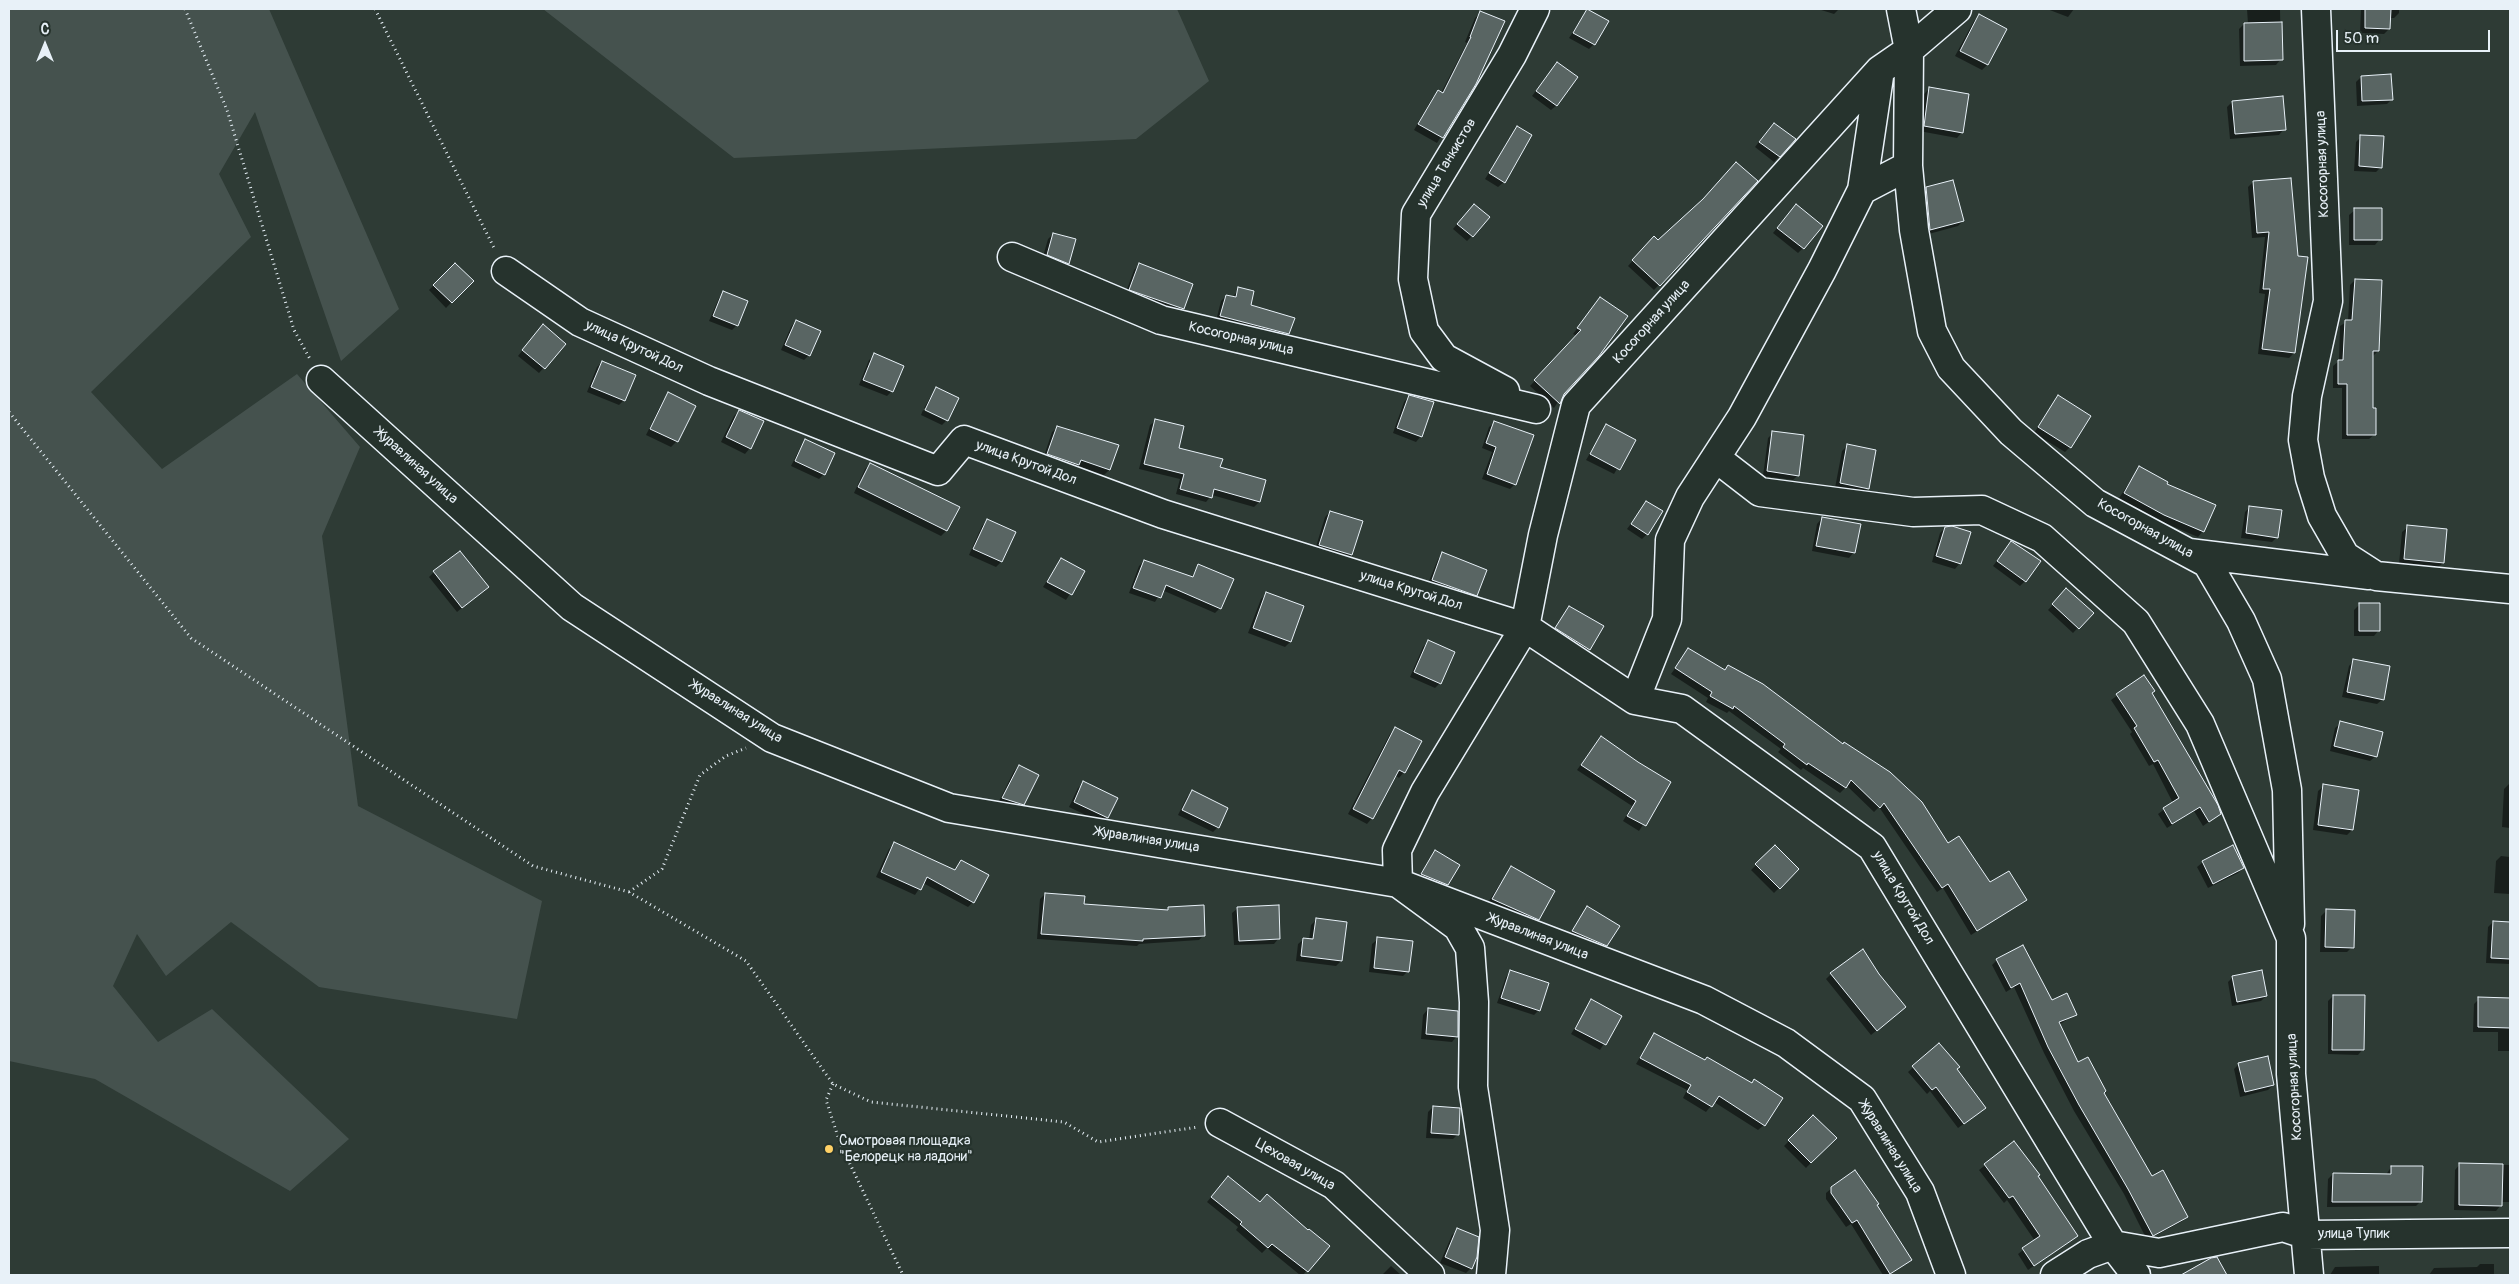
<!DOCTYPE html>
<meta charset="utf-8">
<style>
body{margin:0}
#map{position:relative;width:2519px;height:1284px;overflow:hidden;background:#2e3b35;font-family:Pangolin,sans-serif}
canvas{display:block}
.frame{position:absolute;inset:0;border:10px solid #e8f1f8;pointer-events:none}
.north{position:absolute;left:20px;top:20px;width:50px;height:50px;-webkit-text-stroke:4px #26332d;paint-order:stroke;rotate:0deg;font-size:14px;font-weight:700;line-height:20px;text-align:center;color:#e8f1f8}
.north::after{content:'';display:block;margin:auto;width:18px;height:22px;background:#e8f1f8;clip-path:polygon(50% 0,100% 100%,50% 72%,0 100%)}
.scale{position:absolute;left:2336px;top:30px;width:154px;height:22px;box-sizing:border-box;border:2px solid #e8f1f8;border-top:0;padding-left:6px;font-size:15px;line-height:18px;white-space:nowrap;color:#e8f1f8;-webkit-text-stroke:4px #26332d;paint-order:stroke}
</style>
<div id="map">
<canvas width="2519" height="1284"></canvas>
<div class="frame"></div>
<div class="north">С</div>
<div class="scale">50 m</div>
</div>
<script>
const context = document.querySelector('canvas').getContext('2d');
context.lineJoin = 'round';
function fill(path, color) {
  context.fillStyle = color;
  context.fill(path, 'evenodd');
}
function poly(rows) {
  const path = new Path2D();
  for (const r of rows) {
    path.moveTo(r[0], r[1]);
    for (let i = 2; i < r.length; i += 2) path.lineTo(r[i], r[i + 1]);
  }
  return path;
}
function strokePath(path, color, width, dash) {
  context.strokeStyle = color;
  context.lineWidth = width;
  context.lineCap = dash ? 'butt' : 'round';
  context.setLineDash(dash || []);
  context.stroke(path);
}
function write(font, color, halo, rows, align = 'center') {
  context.font = font + ' Pangolin,sans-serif';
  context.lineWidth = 4.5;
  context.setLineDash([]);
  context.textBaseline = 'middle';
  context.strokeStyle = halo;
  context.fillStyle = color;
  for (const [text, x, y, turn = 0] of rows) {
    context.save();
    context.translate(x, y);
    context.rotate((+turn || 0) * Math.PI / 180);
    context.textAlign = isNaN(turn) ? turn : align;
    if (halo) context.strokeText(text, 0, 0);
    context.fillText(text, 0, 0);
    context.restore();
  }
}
fill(poly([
 [9,9,269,9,399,309,341,361,255,112,219,174,251,237,91,392,162,469,297,374,360,447,322,536,358,806,542,901,517,1019,319,987,231,922,166,976,137,934,113,986,158,1042,212,1009,349,1139,290,1191,95,1079,9,1061],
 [543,9,1177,9,1209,81,1136,139,734,158]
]), '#45524e');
fill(poly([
 [1818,9,1839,9,1834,14],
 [2047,9,2074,9,2068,17],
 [2247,9,2280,9,2281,59,2276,65,2240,66,2239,29,2244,24,2248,24],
 [2361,9,2399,9,2399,13,2394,18,2389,18,2389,29,2384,34,2360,33],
 [1587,10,1594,44,1589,49,1569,38],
 [1481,12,1475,84,1437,143,1414,130,1433,97,1438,92,1441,93,1467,43,1465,42,1475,18],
 [1979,16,2005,29,1987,65,1982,70,1955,56,1974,21],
 [1557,63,1557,105,1551,110,1532,96],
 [2361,77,2392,99,2387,104,2357,106,2356,82],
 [1929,89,1962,132,1957,138,1919,131,1924,94],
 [2232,102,2284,129,2279,135,2230,139,2227,107],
 [1517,128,1504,182,1498,187,1485,179],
 [1769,129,1794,140,1774,162,1755,147],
 [2361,137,2381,167,2376,172,2354,171,2356,142],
 [1756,182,1654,290,1628,266,1649,243,1658,241],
 [2253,182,2297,257,2307,258,2294,353,2289,358,2258,354,2265,294,2259,293,2265,237,2252,238,2248,187],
 [1926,188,1963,221,1958,226,1925,235,1921,194],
 [1469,210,1472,236,1467,241,1453,229],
 [2355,210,2380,239,2375,245,2349,245,2349,215],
 [1791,211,1803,248,1798,253,1773,233],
 [1053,234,1068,263,1063,269,1042,260,1048,239],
 [455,264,472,281,446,308,429,290],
 [1139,265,1192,285,1183,309,1178,314,1125,295,1134,270],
 [2355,280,2378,351,2372,357,2372,409,2375,434,2369,439,2342,439,2342,388,2333,388,2333,366,2339,361,2340,326,2348,321,2350,285],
 [1239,288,1249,305,1288,334,1283,339,1216,321,1221,301,1226,296,1233,297],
 [724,293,737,325,732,330,709,321,719,298],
 [1600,298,1563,394,1554,408,1530,386,1577,336,1573,334],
 [796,321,809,355,804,360,781,350,791,327],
 [538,331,565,344,539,373,518,356],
 [875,355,892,391,887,396,859,385,869,360],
 [602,362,624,400,619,405,587,392,597,367],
 [936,388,947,419,924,408],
 [669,394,694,406,676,442,671,447,646,435,664,399],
 [1409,396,1421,436,1416,442,1393,433,1404,402],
 [2058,397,2070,447,2065,452,2034,433],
 [923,410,946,421,942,425,921,415],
 [739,411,750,448,745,454,721,442,734,416],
 [1156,420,1177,449,1219,468,1259,502,1254,507,1212,495,1206,502,1176,494,1180,479,1139,469,1150,425],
 [1495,422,1515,484,1510,489,1482,479,1492,452,1482,448,1489,427],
 [1607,425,1634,440,1614,474,1586,460],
 [1058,427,1117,446,1109,470,1104,475,1077,466,1073,470,1043,459,1052,432],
 [1773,433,1798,475,1793,480,1763,476,1768,438],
 [806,440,824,474,819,479,791,466,801,446],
 [1847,446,1868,488,1863,493,1835,488,1842,451],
 [870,464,958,508,946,531,941,536,854,493,865,469],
 [2139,468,2165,485,2203,531,2198,537,2158,520,2119,498],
 [1647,502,1647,534,1642,539,1627,529],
 [2250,507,2277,537,2272,542,2241,538,2245,512],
 [1330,512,1361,522,1351,555,1346,560,1315,550,1325,517],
 [1822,518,1854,552,1849,558,1812,551,1817,524],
 [987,521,1001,562,996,567,969,555,982,526],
 [2408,527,2443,563,2437,568,2399,564,2402,532],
 [1945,528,1960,563,1955,569,1932,562,1940,533],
 [2011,542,2025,581,2020,586,1993,566],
 [1443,554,1476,595,1471,600,1427,586,1438,559],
 [1061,559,1084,572,1066,600,1043,587],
 [1144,561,1191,578,1199,566,1220,608,1215,613,1162,590,1155,602,1129,593,1139,566],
 [434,572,487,587,457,612,429,577],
 [2067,590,2092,613,2073,633,2048,610],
 [1266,594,1290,642,1285,647,1248,633,1261,599],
 [2360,604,2379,630,2374,636,2354,636,2354,610],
 [1569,607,1602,626,1584,655,1551,634],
 [1428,642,1440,683,1435,688,1410,677,1423,647],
 [1689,649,1723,671,1728,666,1948,845,1989,884,2026,900,1971,935,1943,888,1937,892,1879,807,1874,812,1847,786,1840,793,1803,768,1801,770,1778,752,1781,749,1729,711,1727,713,1706,702,1708,698,1671,674],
 [2354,660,2383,699,2377,704,2342,697,2349,666],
 [2144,677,2151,693,2220,814,2203,826,2194,811,2167,828,2158,814,2173,803,2153,764,2149,766,2130,734,2132,732,2111,700],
 [2510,705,2510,734,2509,734,2509,707],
 [2341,723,2376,756,2370,761,2330,751,2335,728],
 [1395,728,1404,772,1399,778,1395,775,1372,818,1367,824,1348,814,1390,734],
 [1596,743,1670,782,1639,831,1623,821,1632,806,1577,770],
 [1019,766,1023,804,1018,809,998,803,1014,771],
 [1084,783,1107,817,1102,823,1069,807,1078,788],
 [2509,784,2510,828,2502,827,2504,789],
 [2324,786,2352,830,2347,835,2313,830,2318,791],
 [1192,792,1218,827,1213,832,1178,815,1187,797],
 [894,844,954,871,961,862,973,902,968,907,923,883,915,895,876,877,889,849],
 [1775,847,1798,869,1774,893,1751,870],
 [1436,852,1458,866,1442,890,1417,879],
 [2501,856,2510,857,2510,894,2494,893,2496,861],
 [2203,862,2243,868,2238,873,2208,888,2197,867],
 [1511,867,1538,919,1532,924,1487,904],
 [1045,894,1083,905,1165,911,1168,908,1204,935,1199,940,1139,944,1137,946,1037,939,1040,899],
 [1238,908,1279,938,1274,944,1234,945,1232,913],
 [1588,908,1606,945,1601,951,1568,937],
 [2326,911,2352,947,2347,952,2320,952,2321,916],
 [1316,920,1341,961,1336,966,1296,961,1298,944,1304,939,1309,940,1311,925],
 [2493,922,2510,923,2510,964,2486,963,2488,927],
 [1378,939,1408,971,1403,976,1369,972,1372,944],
 [1997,960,2051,1001,2075,1014,2059,1025,2077,1064,2103,1093,2152,1178,2187,1217,2181,1222,2147,1240,2124,1194,2074,1111,2044,1053,2014,987,2006,992,1992,965],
 [1511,971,1539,1010,1534,1015,1497,1003,1506,977],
 [1831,974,1899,1012,1871,1035,1826,979],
 [2233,977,2266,996,2261,1001,2232,1006,2228,982],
 [2333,996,2363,1049,2358,1055,2328,1054,2328,1001],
 [2479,999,2510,999,2510,1051,2498,1051,2498,1032,2473,1032,2474,1004],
 [1592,1000,1621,1016,1600,1050,1571,1034],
 [1428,1009,1457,1036,1452,1042,1421,1039,1423,1015],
 [1654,1034,1764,1125,1758,1130,1714,1102,1706,1112,1683,1098,1687,1090,1636,1064],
 [1939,1044,1979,1113,1958,1128,1930,1091,1927,1094,1908,1072],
 [2239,1064,2273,1085,2268,1090,2240,1097,2234,1069],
 [1433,1107,1458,1134,1453,1139,1426,1138,1428,1112],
 [1813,1117,1835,1138,1806,1168,1784,1146],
 [2014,1143,2077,1236,2028,1270,2018,1254,2035,1241,2007,1200,2004,1203,1979,1170],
 [2460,1164,2510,1165,2510,1202,2501,1202,2501,1205,2496,1211,2454,1210,2455,1170],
 [2391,1167,2421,1201,2416,1206,2327,1207,2328,1179,2333,1174,2386,1175],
 [1223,1183,1328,1246,1303,1275,1300,1275,1267,1248,1262,1253,1236,1230,1238,1227,1207,1202],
 [1832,1188,1875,1206,1910,1260,1889,1275,1883,1275,1851,1224,1846,1227,1826,1199,1826,1193],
 [1458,1230,1471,1268,1466,1273,1440,1263,1452,1235],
 [2480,1264,2494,1264,2494,1275,2429,1275,2434,1268,2477,1267],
 [1391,1266,1401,1275,1382,1275],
 [2379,1266,2379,1275,2330,1275,2335,1267]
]), '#0007');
const building = poly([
 [1587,9,1609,21,1595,45,1573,33,1587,9],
 [2365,9,2391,9,2390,29,2365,28,2365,9],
 [1480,11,1505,21,1476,84,1443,138,1418,124,1438,90,1443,93,1471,37,1470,37,1480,11],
 [1979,14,2007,29,1988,65,1960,51,1979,14],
 [2282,22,2283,60,2244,61,2244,23,2282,22],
 [1557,62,1578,77,1557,106,1536,91,1557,62],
 [2391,74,2393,100,2362,101,2361,76,2391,74],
 [1929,87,1969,94,1963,133,1924,126,1929,87],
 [2283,96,2286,130,2235,134,2232,101,2283,96],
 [1774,123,1796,139,1780,157,1759,142,1774,123],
 [1517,126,1532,135,1505,183,1489,173,1517,126],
 [2360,135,2384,136,2382,168,2359,166,2360,135],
 [1736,162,1758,181,1660,286,1632,260,1654,236,1658,240,1703,199,1736,162],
 [2291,178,2298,256,2308,257,2295,353,2262,349,2270,289,2263,289,2269,232,2257,233,2253,181,2291,178],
 [1953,180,1964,221,1930,230,1926,187,1953,180],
 [1474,204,1490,217,1473,237,1457,224,1474,204],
 [1796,204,1823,226,1804,249,1777,228,1796,204],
 [2354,208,2382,208,2382,240,2354,240,2354,208],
 [1053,233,1076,239,1069,264,1047,255,1053,233],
 [455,263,474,281,452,303,433,285,455,263],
 [1139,263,1193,284,1184,309,1129,290,1139,263],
 [2355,279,2382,280,2379,351,2373,351,2373,408,2376,408,2376,435,2347,435,2347,384,2338,384,2338,360,2343,360,2345,320,2352,320,2355,279],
 [1238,287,1254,291,1251,305,1295,318,1289,334,1220,316,1226,295,1236,297,1238,287],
 [723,291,748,301,738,326,713,316,723,291],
 [1600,297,1628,316,1599,356,1564,394,1560,404,1534,380,1581,330,1577,328,1600,297],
 [796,320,821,331,810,356,785,345,796,320],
 [543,324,566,344,545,369,522,350,543,324],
 [874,353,904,366,893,392,863,380,874,353],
 [602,361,636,375,625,401,591,387,602,361],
 [936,387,959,398,948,421,925,410,936,387],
 [668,392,696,406,678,442,650,429,668,392],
 [1409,395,1434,402,1422,437,1397,428,1409,395],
 [2058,395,2091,416,2071,448,2038,427,2058,395],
 [739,410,764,421,751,449,726,437,739,410],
 [1155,419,1184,426,1179,448,1223,459,1220,467,1266,480,1260,502,1214,489,1212,498,1180,489,1184,474,1144,464,1155,419],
 [1494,421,1534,435,1516,485,1487,474,1496,447,1486,443,1494,421],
 [1606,424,1636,440,1620,470,1590,454,1606,424],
 [1057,426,1119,445,1110,470,1081,460,1079,465,1047,454,1057,426],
 [1772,431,1804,435,1799,476,1767,471,1772,431],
 [805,439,835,453,825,475,795,461,805,439],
 [1847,444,1876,450,1869,489,1840,483,1847,444],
 [870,463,960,507,947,531,858,487,870,463],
 [2139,466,2168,482,2167,484,2216,505,2204,532,2164,515,2124,493,2139,466],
 [1646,501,1663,511,1648,535,1631,524,1646,501],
 [2249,506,2282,510,2278,538,2246,533,2249,506],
 [1330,511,1363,521,1352,555,1319,545,1330,511],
 [1822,517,1861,524,1855,553,1816,546,1822,517],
 [987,519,1016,532,1002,562,973,549,987,519],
 [2407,525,2447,529,2444,563,2404,559,2407,525],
 [1952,526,1971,532,1961,564,1936,556,1945,527,1952,526],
 [2011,541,2041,561,2026,582,1997,561,2011,541],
 [460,551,489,587,462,608,433,571,460,551],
 [1442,552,1487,570,1477,596,1432,580,1442,552],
 [1061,558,1085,571,1072,595,1047,582,1061,558],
 [1144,560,1193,577,1198,564,1234,579,1221,609,1166,585,1161,598,1133,588,1144,560],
 [2066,588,2094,613,2079,629,2052,604,2066,588],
 [1266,592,1304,606,1291,642,1253,628,1266,592],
 [2359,603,2380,603,2380,631,2359,631,2359,603],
 [1569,606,1604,626,1590,650,1555,628,1569,606],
 [1428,640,1455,652,1441,684,1414,672,1428,640],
 [1688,648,1725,670,1728,665,1763,684,1843,744,1844,742,1890,772,1922,802,1948,843,1959,836,1990,882,2009,871,2027,900,1977,931,1948,884,1942,888,1884,803,1880,808,1851,780,1846,788,1808,763,1807,765,1783,747,1785,744,1734,706,1733,709,1710,696,1712,692,1675,668,1688,648],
 [2353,659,2390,666,2384,700,2347,692,2353,659],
 [2144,675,2155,691,2152,693,2218,805,2221,814,2209,822,2200,807,2172,824,2163,808,2179,798,2158,760,2154,762,2134,728,2137,726,2116,694,2144,675],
 [2340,721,2383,732,2377,757,2334,746,2340,721],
 [1395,727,1422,741,1405,773,1399,770,1373,819,1353,809,1395,727],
 [1601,736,1638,762,1671,782,1646,826,1627,816,1636,801,1581,765,1601,736],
 [1019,765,1039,775,1024,805,1002,798,1019,765],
 [1083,781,1118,798,1108,818,1074,802,1083,781],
 [2323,784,2359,790,2353,830,2318,825,2323,784],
 [1192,790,1228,808,1219,828,1182,810,1192,790],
 [894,842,955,870,961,860,989,875,974,903,927,877,921,890,881,872,894,842],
 [1775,845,1799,869,1780,889,1755,864,1775,845],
 [2233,845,2244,868,2213,884,2202,861,2233,845],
 [1435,850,1460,865,1448,885,1421,874,1435,850],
 [1511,866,1555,891,1539,920,1492,899,1511,866],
 [1045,893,1085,896,1084,904,1168,910,1168,907,1204,905,1205,936,1143,939,1143,941,1041,934,1045,893],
 [1279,905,1280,939,1239,941,1237,907,1279,905],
 [1587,906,1620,926,1607,946,1572,931,1587,906],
 [2326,909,2355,910,2354,948,2325,947,2326,909],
 [1316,918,1347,922,1342,961,1301,956,1303,938,1313,939,1316,918],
 [2493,921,2510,922,2510,959,2491,958,2493,921],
 [1377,937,1413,941,1409,972,1374,968,1377,937],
 [2023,945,2052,1000,2067,993,2077,1015,2059,1022,2078,1062,2088,1057,2106,1091,2104,1093,2152,1176,2163,1170,2188,1217,2153,1236,2128,1189,2079,1105,2048,1047,2020,983,2011,988,1996,959,2023,945],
 [1863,949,1879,974,1906,1007,1877,1031,1830,973,1863,949],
 [1510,970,1549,983,1540,1011,1501,998,1510,970],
 [2262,970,2267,996,2237,1002,2232,976,2262,970],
 [2333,995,2365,995,2364,1050,2332,1050,2333,995],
 [2478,997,2510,998,2510,1028,2478,1027,2478,997],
 [1591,999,1622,1016,1606,1045,1575,1029,1591,999],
 [1428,1008,1458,1011,1458,1037,1426,1034,1428,1008],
 [1654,1033,1705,1060,1707,1057,1752,1083,1754,1079,1783,1098,1765,1126,1719,1096,1712,1107,1687,1092,1691,1085,1640,1058,1654,1033],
 [1939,1043,1960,1067,1957,1069,1986,1108,1964,1124,1936,1087,1932,1090,1912,1066,1939,1043],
 [2268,1056,2274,1085,2245,1092,2238,1063,2268,1056],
 [1433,1106,1460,1108,1459,1135,1431,1133,1433,1106],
 [1813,1115,1837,1138,1811,1163,1788,1140,1813,1115],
 [2014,1141,2040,1175,2038,1176,2078,1236,2034,1266,2022,1248,2040,1236,2013,1196,2009,1198,1984,1164,2014,1141],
 [2459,1163,2503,1164,2502,1206,2459,1205,2459,1163],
 [2391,1166,2423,1166,2422,1202,2332,1202,2333,1173,2391,1174,2391,1166],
 [1855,1170,1879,1204,1877,1205,1912,1260,1890,1274,1857,1220,1852,1223,1831,1193,1831,1187,1855,1170],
 [1228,1176,1260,1202,1267,1194,1308,1230,1309,1229,1330,1246,1308,1272,1272,1244,1268,1248,1240,1224,1242,1222,1211,1197,1228,1176],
 [1457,1228,1479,1237,1477,1257,1472,1269,1445,1257,1457,1228],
 [2217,1257,2227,1275,2181,1275,2211,1258,2217,1257]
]);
fill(building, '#596563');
strokePath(building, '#e8f1f8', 1);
const minor = poly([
 [2316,9,2328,301,2307,396,2303,440,2310,478,2322,516,2345,556,2376,576,2510,589],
 [1908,166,1914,230,1932,331,1951,368,2011,432,2095,503,2207,563,2241,621,2267,679,2287,790,2290,924],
 [1862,190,1908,166,1909,50,1901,9],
 [1012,257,1161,320,1536,409],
 [506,271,580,322,709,381,938,471,964,440,1163,514,1525,627,1635,700,1682,709,1872,847,2113,1245,2136,1275],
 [321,380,572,607,772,738,949,808,1398,883,1704,1000,1786,1043,1862,1099,1920,1192,1951,1275],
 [1505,391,1444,358,1424,331,1413,279,1416,214,1512,55,1535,9],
 [1716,458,1760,492,1913,512,1982,510,2042,538,2136,622,2200,724,2291,938,2291,1074,2309,1275],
 [2189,553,2369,575],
 [1635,700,1667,619,1670,540,1690,497,1742,417,1822,270,1862,190,1880,70],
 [1220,1123,1334,1185,1430,1275],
 [1491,1275,1495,1230,1473,1087,1474,1002,1470,948,1458,927,1398,883,1397,850,1425,792,1525,627,1543,535,1576,405,1880,70,1909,50,1957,9],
 [2055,1275,2088,1254,2113,1245,2159,1253,2283,1227,2307,1235,2510,1233]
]);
strokePath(minor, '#e8f1f8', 31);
strokePath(poly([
 [185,9,227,110,294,330,310,359],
 [375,9,495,250],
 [9,412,191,638,533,866,629,892,746,961,833,1084,871,1102,1064,1122,1098,1142,1198,1127],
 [629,892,662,869,700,775,726,756,746,748],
 [833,1084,826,1100,840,1143,903,1275]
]), '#e8f1f8', 3, [1, 4]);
strokePath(minor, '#26332d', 28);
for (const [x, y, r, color] of [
 [829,1149,5,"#ffd166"]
]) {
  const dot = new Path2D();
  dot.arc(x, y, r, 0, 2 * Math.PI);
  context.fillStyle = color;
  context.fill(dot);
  strokePath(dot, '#26332d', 2);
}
write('14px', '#e8f1f8', '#26332d', [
 ["улица Танкистов",1447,163,-59],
 ["Косогорная улица",2323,164,-92],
 ["Косогорная улица",1652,322,-48],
 ["Косогорная улица",1241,339,13],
 ["улица Крутой Дол",634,347,25],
 ["улица Крутой Дол",1026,463,20],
 ["Журавлиная улица",416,466,42],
 ["Косогорная улица",2145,529,29],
 ["улица Крутой Дол",1411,591,17],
 ["Журавлиная улица",736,712,32],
 ["Журавлиная улица",1147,840,9],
 ["улица Крутой Дол",1903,898,59],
 ["Журавлиная улица",1538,937,21],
 ["Косогорная улица",2295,1087,-93],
 ["Журавлиная улица",1890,1147,58],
 ["Цеховая улица",1295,1165,30],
 ["улица Тупик",2354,1234]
]);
write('14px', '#e8f1f8', '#26332d', [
 ["Смотровая площадка",839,1141],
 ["\"Белорецк на ладони\"",839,1157]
], 'left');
</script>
